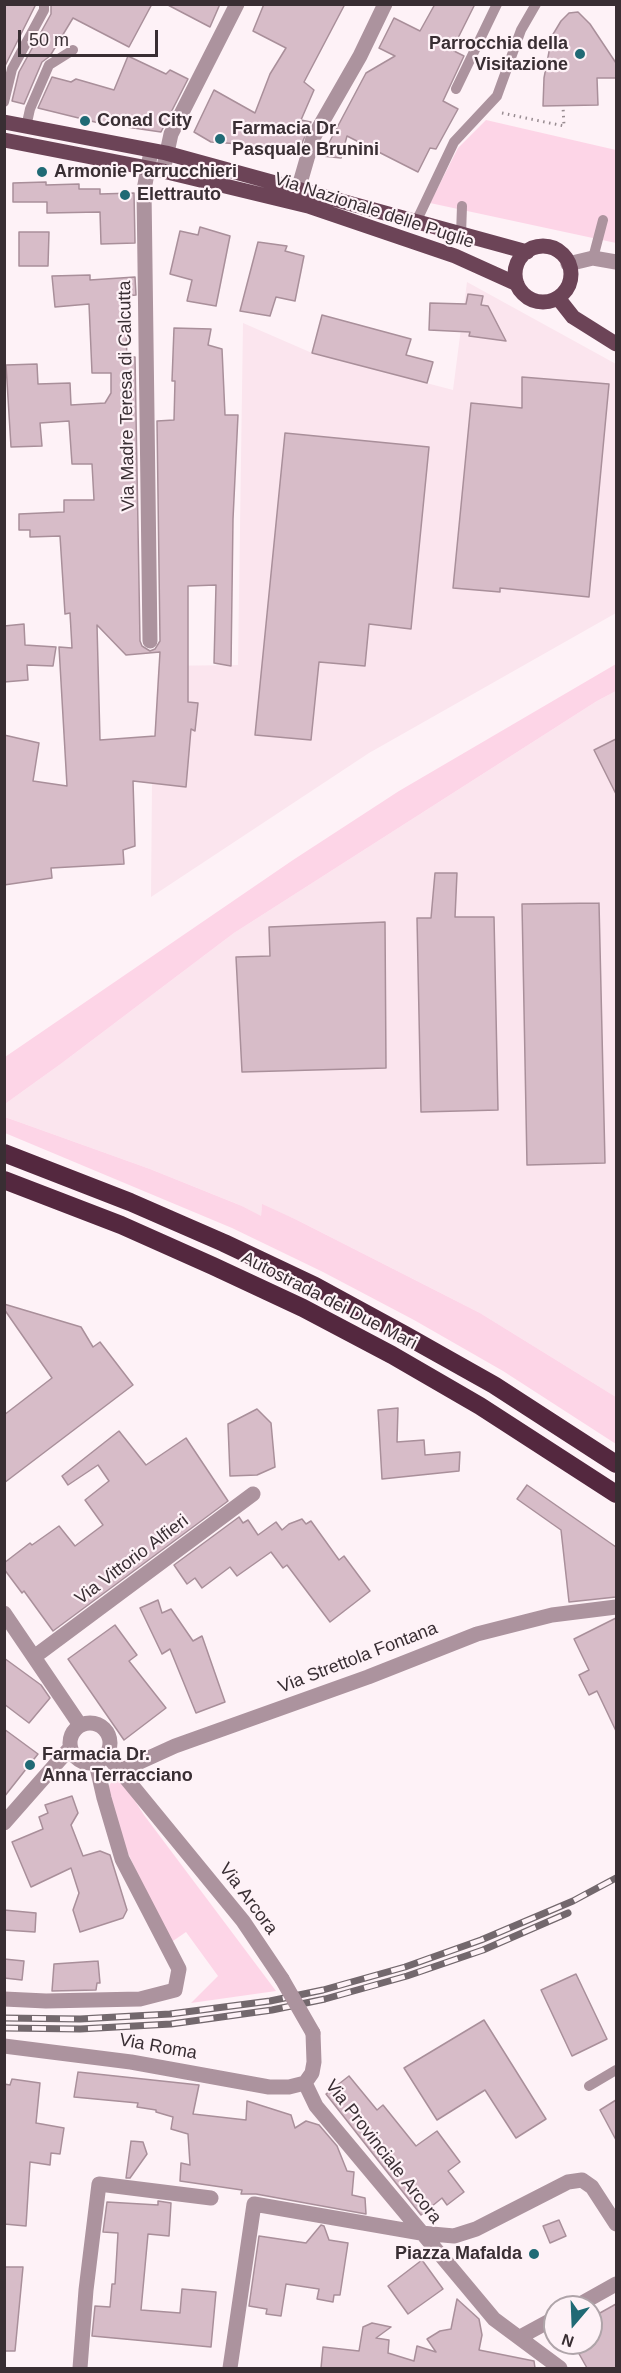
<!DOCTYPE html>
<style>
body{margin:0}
#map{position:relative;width:621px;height:2373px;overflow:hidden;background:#fef2f7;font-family:Arial,sans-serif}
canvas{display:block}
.frame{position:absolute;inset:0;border:6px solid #392e33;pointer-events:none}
.north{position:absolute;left:543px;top:2295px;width:60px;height:60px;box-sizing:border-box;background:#fef2f7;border:2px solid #afa4a9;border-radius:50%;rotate:199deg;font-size:16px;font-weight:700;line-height:24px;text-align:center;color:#392e33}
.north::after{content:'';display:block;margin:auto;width:21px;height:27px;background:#206a75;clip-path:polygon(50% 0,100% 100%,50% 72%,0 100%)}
.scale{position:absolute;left:18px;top:30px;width:140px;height:27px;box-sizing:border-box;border:3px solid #392e33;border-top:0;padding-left:8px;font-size:18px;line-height:21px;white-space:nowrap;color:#392e33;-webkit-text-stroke:4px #fef2f7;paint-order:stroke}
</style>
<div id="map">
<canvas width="621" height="2373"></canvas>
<div class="frame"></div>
<div class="north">N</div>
<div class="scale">50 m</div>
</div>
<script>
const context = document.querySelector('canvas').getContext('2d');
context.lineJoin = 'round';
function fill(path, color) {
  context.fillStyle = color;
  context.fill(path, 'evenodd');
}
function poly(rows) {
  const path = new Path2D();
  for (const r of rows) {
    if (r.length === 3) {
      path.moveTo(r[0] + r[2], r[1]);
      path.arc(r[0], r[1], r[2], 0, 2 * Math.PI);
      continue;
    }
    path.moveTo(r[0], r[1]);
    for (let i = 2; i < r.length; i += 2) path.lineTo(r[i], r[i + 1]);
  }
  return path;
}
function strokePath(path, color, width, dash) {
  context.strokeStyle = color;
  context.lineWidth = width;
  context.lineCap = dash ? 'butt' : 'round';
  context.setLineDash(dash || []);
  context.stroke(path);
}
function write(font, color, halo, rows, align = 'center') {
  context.font = font + ' Arial,sans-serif';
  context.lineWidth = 4.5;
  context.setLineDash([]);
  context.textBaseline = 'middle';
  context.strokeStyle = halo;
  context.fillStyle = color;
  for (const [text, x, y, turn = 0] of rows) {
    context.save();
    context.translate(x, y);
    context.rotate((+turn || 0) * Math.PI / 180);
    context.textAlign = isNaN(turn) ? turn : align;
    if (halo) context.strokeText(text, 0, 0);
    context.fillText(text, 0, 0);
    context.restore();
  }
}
fill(poly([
 [467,282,616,364,616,613,369,753,151,897,152,784,158,666,238,665,243,323,312,353,453,390],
 [616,691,616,1397,480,1313,295,1219,262,1205,261,1217,242,1206,150,1169,5,1117,5,1104,62,1063,234,933,597,701]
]), '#fbe5ee');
fill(poly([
 [486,120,616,150,616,243,430,203,458,148],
 [616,664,616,691,597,701,234,933,62,1063,5,1104,5,1057,293,860,399,791],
 [5,1117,150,1169,242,1206,261,1216,262,1204,295,1219,480,1313,616,1397,616,1444,503,1371,414,1320,323,1272,232,1228,5,1133],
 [114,1779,121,1779,144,1815,276,1991,191,2003,218,1976,186,1932,170,1943,120,1836,108,1787]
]), '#fdd5e7');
const building = poly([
 [4,4,36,4,4,68,4,4],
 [51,4,152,4,129,47,73,18,50,56,42,62,24,104,12,101,19,72,51,14,51,4],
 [166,4,220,4,210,27,166,4],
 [264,4,345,4,304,82,314,90,301,120,311,122,297,155,240,144,211,142,194,132,214,90,255,113,270,74,286,48,253,31,264,4],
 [435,4,475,4,452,50,464,56,443,101,458,109,436,149,430,148,418,172,347,136,341,158,322,156,366,73,395,56,379,48,394,18,420,31,435,4],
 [578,12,590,24,616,63,616,78,597,78,598,105,543,106,544,78,552,36,561,21,569,13,578,12],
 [128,56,166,74,170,70,188,79,161,132,99,123,38,108,52,77,71,82,76,79,114,90,128,56],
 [46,182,46,185,79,184,79,189,100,189,100,194,134,193,135,243,101,244,100,212,47,213,47,202,13,202,13,183,46,182],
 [200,227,230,236,216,306,187,301,192,280,170,274,180,231,198,235,200,227],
 [19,232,49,232,48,266,19,266,19,232],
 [258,242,287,246,285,251,304,256,295,301,276,297,270,316,240,311,258,242],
 [90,275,90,280,135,277,136,295,126,296,125,312,127,357,135,357,140,641,142,646,150,651,155,649,160,641,157,421,174,420,175,381,172,381,174,328,211,329,208,345,222,349,225,415,238,415,233,519,231,666,214,663,216,585,188,586,188,702,198,703,195,731,191,729,186,787,133,781,135,846,123,850,124,864,51,868,52,878,4,885,4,735,39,743,33,781,67,786,59,647,72,648,70,613,65,614,60,536,30,537,30,530,19,530,19,514,64,512,64,500,94,500,92,464,72,464,69,421,40,423,42,446,11,447,6,365,37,364,38,384,70,383,71,405,105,403,111,393,111,373,92,373,89,304,55,307,52,276,90,275],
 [97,625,126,655,160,652,155,736,100,740,97,625],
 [468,294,483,296,481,305,488,306,506,341,469,336,470,332,429,330,430,303,466,304,468,294],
 [322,315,411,339,406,355,433,362,427,383,312,353,322,315],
 [522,377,609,384,589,597,500,588,500,592,453,588,471,403,522,408,522,377],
 [285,433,429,447,411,629,369,624,365,666,319,662,311,740,255,735,285,433],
 [24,624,25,645,56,647,53,666,27,665,28,680,4,682,4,626,24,624],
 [616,739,616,794,594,750,616,739],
 [435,873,457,873,455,917,494,917,498,1110,421,1112,417,918,431,918,435,873],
 [599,903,605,1163,527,1165,522,904,599,903],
 [385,922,386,1068,242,1072,236,957,270,956,269,927,385,922],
 [4,1304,81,1327,93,1347,100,1342,133,1385,4,1483,4,1415,52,1378,4,1309,4,1304],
 [398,1408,397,1442,424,1440,425,1455,460,1452,459,1471,382,1479,378,1410,398,1408],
 [257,1409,271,1423,275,1467,257,1475,230,1476,228,1424,257,1409],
 [119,1431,146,1465,186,1438,228,1501,53,1631,24,1591,22,1593,4,1569,4,1563,30,1543,32,1545,59,1526,75,1546,103,1525,85,1500,109,1481,98,1465,68,1485,62,1476,119,1431],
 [527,1485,616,1547,616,1597,569,1602,561,1530,517,1499,527,1485],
 [239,1517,243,1523,248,1520,258,1535,276,1522,282,1530,289,1524,302,1519,306,1524,311,1521,339,1560,344,1556,370,1591,330,1622,287,1565,283,1568,271,1552,237,1576,230,1567,202,1588,195,1578,187,1584,174,1565,239,1517],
 [158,1600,162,1613,171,1609,193,1641,202,1636,225,1702,196,1713,170,1649,162,1654,140,1608,158,1600],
 [616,1618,616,1731,597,1691,589,1695,579,1675,589,1670,574,1639,616,1618],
 [115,1625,137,1655,129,1661,166,1708,124,1740,68,1659,115,1625],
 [4,1658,41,1685,50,1698,29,1723,4,1704,4,1658],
 [4,1729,38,1754,4,1797,4,1729],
 [72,1796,78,1813,71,1825,83,1856,100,1851,110,1855,127,1910,123,1918,80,1932,73,1910,79,1893,71,1868,31,1887,12,1842,43,1829,39,1817,48,1813,45,1805,72,1796],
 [4,1910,36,1913,35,1932,4,1930,4,1910],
 [4,1959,24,1961,22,1980,4,1978,4,1959],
 [98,1961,100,1983,97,1983,96,1990,52,1991,54,1964,98,1961],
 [576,1974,607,2039,572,2056,541,1990,576,1974],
 [484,2020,546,2119,516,2138,485,2090,437,2120,404,2068,484,2020],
 [78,2072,199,2085,193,2114,246,2120,247,2101,291,2115,295,2128,306,2121,319,2125,337,2146,347,2171,354,2172,352,2195,365,2198,366,2214,256,2194,241,2194,242,2190,180,2181,181,2163,190,2165,188,2134,171,2129,173,2117,156,2112,156,2110,137,2107,138,2103,74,2097,78,2072],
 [349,2076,377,2110,383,2105,416,2146,437,2131,460,2162,448,2171,464,2192,447,2205,442,2198,421,2215,326,2094,349,2076],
 [12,2079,40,2083,36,2123,64,2128,60,2154,51,2153,50,2165,30,2162,26,2226,4,2224,4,2084,10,2085,12,2079],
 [616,2100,616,2140,600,2110,616,2100],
 [131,2141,143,2142,147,2154,130,2178,126,2178,131,2141],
 [158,2201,171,2203,169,2236,148,2234,141,2310,180,2313,182,2289,216,2292,211,2347,92,2336,95,2306,110,2307,112,2284,115,2284,118,2233,103,2232,107,2202,158,2205,158,2201],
 [559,2220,566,2236,550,2243,543,2226,559,2220],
 [321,2225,324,2226,329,2240,348,2243,340,2295,334,2295,333,2302,317,2299,319,2289,286,2284,281,2316,266,2314,267,2309,249,2306,259,2236,306,2243,321,2225],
 [422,2260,443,2289,408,2314,388,2286,422,2260],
 [4,2267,23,2267,15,2351,4,2351,4,2267],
 [457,2299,479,2319,482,2335,479,2350,534,2361,535,2368,321,2368,323,2347,359,2351,363,2327,372,2323,391,2327,376,2338,389,2340,388,2353,414,2361,417,2346,436,2352,427,2339,440,2331,451,2329,457,2299],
 [616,2304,616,2368,587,2368,573,2343,591,2343,591,2318,616,2304]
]);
fill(building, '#d7bcc8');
strokePath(building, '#a98f9a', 1.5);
strokePath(poly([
 [502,113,564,126,563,106]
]), '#988c91', 3, [1.5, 4.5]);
strokePath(poly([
 [456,89,497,4],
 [4,102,12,69,44,10,44,4],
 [26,127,30,109,49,65,73,50],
 [416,222,454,142,497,96,521,30,536,4],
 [461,235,462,206],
 [593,258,603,220],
 [589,2086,616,2070]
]), '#ac939e', 10);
strokePath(poly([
 [163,171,171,134,237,4],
 [298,190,313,138,360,56,385,4],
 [568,264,593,258,616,262],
 [150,641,144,190,151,151],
 [4,1613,80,1725],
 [34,1657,253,1494],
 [90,1743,20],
 [107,1755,243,1921,282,1979],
 [120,1771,175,1746,368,1677,477,1634,552,1615,616,1607],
 [4,1823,70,1748],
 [4,1999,46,2001,140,1999,175,1990,179,1969,122,1859,104,1798,96,1763],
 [4,2046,131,2062,269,2087,289,2087,305,2083],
 [305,2083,316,2106,494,2319,560,2368],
 [305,2083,312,2073,314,2062,313,2033],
 [575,2307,616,2284],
 [520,2337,555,2318],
 [80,2368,86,2290,99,2184,211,2198],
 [230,2368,254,2204,421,2233,454,2236,476,2229,568,2182,582,2180,592,2187,616,2224]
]), '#ac939e', 15);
strokePath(poly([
 [4,122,166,153,527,252],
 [4,140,163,171,308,206,455,256,517,284],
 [543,274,28],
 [558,298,573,317,616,344]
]), '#6c4457', 15);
strokePath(poly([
 [4,1153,130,1202,224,1243,315,1286,405,1335,494,1385,616,1464],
 [4,1180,121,1225,213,1266,303,1308,392,1355,480,1406,616,1494]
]), '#54283f', 18);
const rail = poly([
 [4,2018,80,2019,170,2014,270,2001,323,1990,405,1967,481,1940,573,1901,616,1878],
 [4,2028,80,2029,171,2024,272,2010,325,1999,407,1976,483,1950,568,1913]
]);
strokePath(rail, '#73686d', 7);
strokePath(rail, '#fef2f7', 4.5, [14]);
strokePath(poly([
 [282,1979,313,2033]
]), '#ac939e', 15);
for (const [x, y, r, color] of [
 [580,54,6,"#206a75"],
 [85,121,6,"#206a75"],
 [220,139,6,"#206a75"],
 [42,172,6,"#206a75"],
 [125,195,6,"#206a75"],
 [30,1765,6,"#206a75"],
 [534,2254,6,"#206a75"]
]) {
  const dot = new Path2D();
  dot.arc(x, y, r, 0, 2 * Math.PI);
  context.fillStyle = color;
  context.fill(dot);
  strokePath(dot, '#fef2f7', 2);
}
write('bold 18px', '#392e33', '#fef2f7', [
 ["Parrocchia della",568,44,"right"],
 ["Visitazione",568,65,"right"],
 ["Conad City",97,121],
 ["Farmacia Dr.",232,129],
 ["Pasquale Brunini",232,150],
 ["Armonie Parrucchieri",54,172],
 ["Elettrauto",137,195],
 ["Farmacia Dr.",42,1755],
 ["Anna Terracciano",42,1776],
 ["Piazza Mafalda",522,2254,"right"]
], 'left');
write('18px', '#392e33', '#fef2f7', [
 ["Via Nazionale delle Puglie",374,211,18],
 ["Via Madre Teresa di Calcutta",127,396,-91],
 ["Autostrada dei Due Mari",329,1301,27],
 ["Via Vittorio Alfieri",132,1560,-37],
 ["Via Strettola Fontana",358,1658,-21],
 ["Via Arcora",248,1899,53],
 ["Via Roma",158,2047,10],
 ["Via Provinciale Arcora",383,2152,52]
]);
</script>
